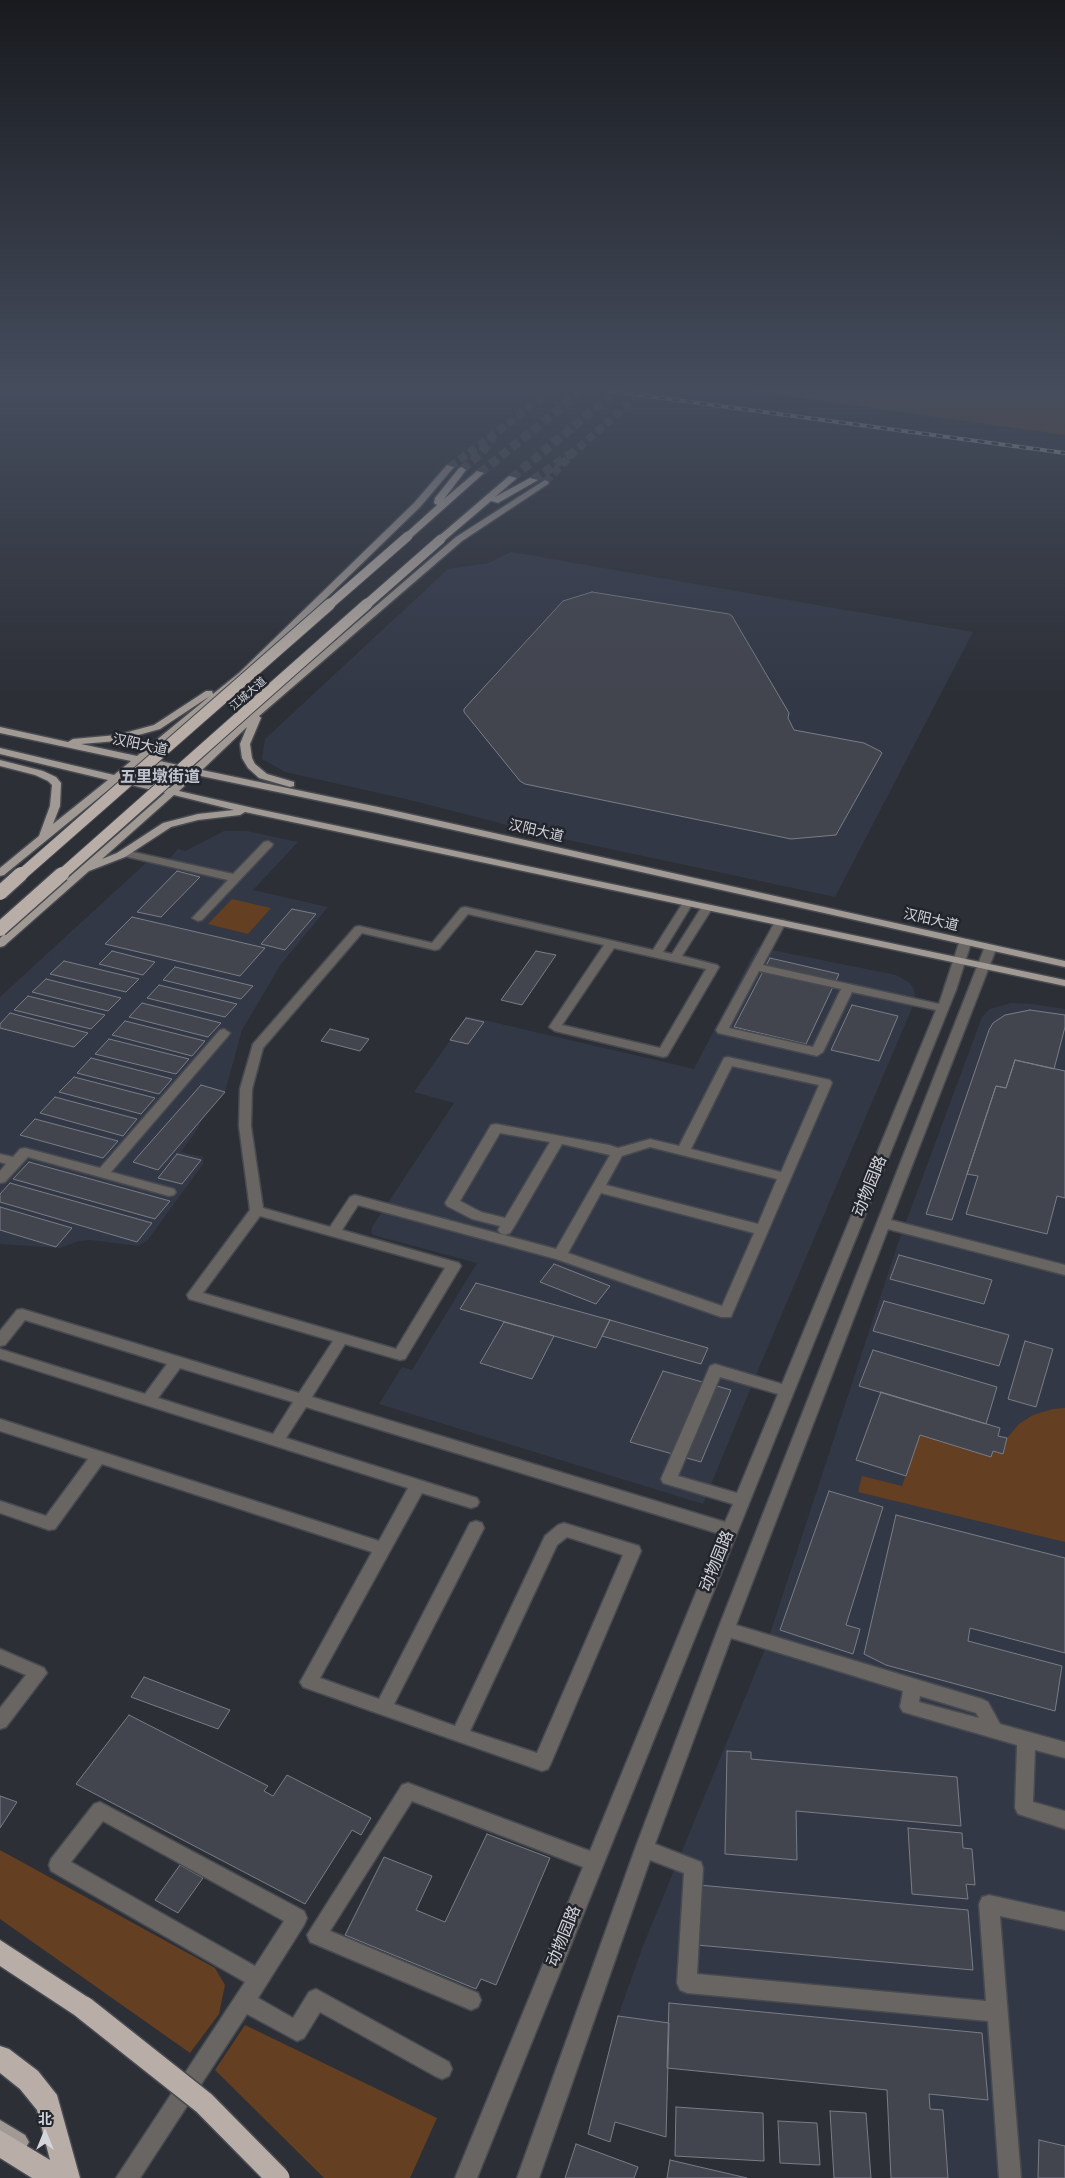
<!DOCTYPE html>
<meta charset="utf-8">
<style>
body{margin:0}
#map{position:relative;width:1065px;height:2178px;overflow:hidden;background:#2c2f36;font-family:Literata,"Noto Sans SC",serif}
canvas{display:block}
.north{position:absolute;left:20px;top:2108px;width:50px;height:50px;-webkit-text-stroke:4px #22252c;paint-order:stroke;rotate:0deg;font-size:14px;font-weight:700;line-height:20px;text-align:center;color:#d3d5da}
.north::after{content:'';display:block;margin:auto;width:18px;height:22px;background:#d3d5da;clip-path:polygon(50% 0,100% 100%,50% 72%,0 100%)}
</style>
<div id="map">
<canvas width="1065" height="2178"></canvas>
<div class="north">北</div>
</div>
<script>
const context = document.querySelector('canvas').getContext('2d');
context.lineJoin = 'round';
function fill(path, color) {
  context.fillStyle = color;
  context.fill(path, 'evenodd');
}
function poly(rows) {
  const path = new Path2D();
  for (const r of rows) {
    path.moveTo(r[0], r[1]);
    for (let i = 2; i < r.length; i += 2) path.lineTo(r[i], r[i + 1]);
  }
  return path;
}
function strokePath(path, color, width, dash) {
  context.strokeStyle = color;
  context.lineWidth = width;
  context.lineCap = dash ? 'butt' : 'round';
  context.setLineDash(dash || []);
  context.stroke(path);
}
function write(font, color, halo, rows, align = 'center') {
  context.font = font + ' Literata,"Noto Sans SC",serif';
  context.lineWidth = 5;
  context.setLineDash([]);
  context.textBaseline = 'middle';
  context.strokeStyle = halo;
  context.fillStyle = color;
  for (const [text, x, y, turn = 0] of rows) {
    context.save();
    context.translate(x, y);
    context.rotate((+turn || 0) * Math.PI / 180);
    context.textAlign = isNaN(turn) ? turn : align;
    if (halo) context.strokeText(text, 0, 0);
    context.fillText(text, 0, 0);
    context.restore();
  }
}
fill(poly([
 [511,552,973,632,835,897,554,837,410,800,285,772,262,759,265,739,448,569,489,563],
 [224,831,247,831,298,842,253,890,328,907,281,964,242,1030,225,1092,202,1119,198,1128,181,1152,203,1157,203,1164,147,1241,138,1246,90,1240,79,1241,60,1248,0,1244,0,997,146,863,165,864,178,849,185,851],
 [757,947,896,975,910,983,914,989,915,1001,761,1363,703,1504,379,1404,402,1367,412,1370,477,1263,373,1235,371,1232,372,1227,454,1103,414,1092,467,1016,694,1069],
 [1011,1003,1033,1004,1065,1009,1065,2178,891,2178,887,2090,667,2068,669,2023,618,2016,643,1946,765,1649,897,1246,982,1017,990,1009]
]), '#333846');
fill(poly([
 [744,390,1065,390,1065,435],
 [232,899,271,908,248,934,208,924],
 [1065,1408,1065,1542,858,1492,862,1476,902,1486,920,1435,991,1457,993,1451,1003,1454,1007,1438,1019,1424,1033,1415,1053,1409],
 [0,1850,215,1968,225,1985,219,2014,190,2053,0,1919],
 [245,2025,437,2118,410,2178,324,2178,215,2070]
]), '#643f21');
const building = poly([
 [592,592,729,614,732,616,789,713,788,718,794,730,864,743,880,751,882,753,836,835,791,839,525,784,520,781,464,712,464,709,563,601,592,592],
 [177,871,200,877,161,917,137,912,177,871],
 [292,909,316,914,285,950,261,944,292,909],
 [132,917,265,948,240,976,105,944,132,917],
 [112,951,155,962,143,975,99,964,112,951],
 [536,951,556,955,522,1005,501,1000,536,951],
 [770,958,839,974,806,1044,734,1027,770,958],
 [64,961,139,979,126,992,50,974,64,961],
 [175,967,253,986,241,999,163,980,175,967],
 [46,979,121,998,108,1011,32,992,46,979],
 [159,985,237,1004,225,1017,147,998,159,985],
 [28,996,105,1015,91,1029,14,1010,28,996],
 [142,1003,221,1023,208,1037,129,1017,142,1003],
 [852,1005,898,1016,879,1061,831,1050,852,1005],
 [1030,1010,1065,1015,1065,1027,1054,1069,1015,1060,1006,1088,996,1086,952,1220,926,1214,989,1030,993,1023,1005,1015,1030,1010],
 [10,1013,88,1033,74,1047,0,1028,0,1024,10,1013],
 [466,1018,484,1022,468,1044,450,1040,466,1018],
 [125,1021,205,1041,192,1056,112,1035,125,1021],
 [330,1029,369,1039,360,1051,321,1041,330,1029],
 [109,1039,189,1059,176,1074,95,1054,109,1039],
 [91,1058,172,1079,159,1094,77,1073,91,1058],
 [1015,1060,1065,1071,1065,1198,1057,1196,1047,1234,966,1214,978,1176,967,1174,996,1086,1006,1088,1015,1060],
 [74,1077,155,1098,141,1114,59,1092,74,1077],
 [201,1085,225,1092,158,1170,133,1162,201,1085],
 [55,1097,137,1119,123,1136,40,1113,55,1097],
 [35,1119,118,1141,103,1158,20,1135,35,1119],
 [177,1154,201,1160,182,1184,158,1178,177,1154],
 [29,1162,170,1201,155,1219,13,1179,29,1162],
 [10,1183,152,1223,137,1242,0,1202,0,1194,10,1183],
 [0,1207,72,1228,56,1247,0,1230,0,1207],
 [899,1255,992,1280,984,1304,890,1279,899,1255],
 [554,1264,610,1286,596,1304,540,1282,554,1264],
 [476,1283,610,1320,596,1348,460,1309,476,1283],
 [884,1301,1009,1335,999,1366,873,1331,884,1301],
 [610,1320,708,1348,701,1364,602,1336,610,1320],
 [504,1322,554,1336,532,1379,480,1363,504,1322],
 [1025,1341,1053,1349,1036,1407,1008,1399,1025,1341],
 [873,1350,997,1387,986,1424,859,1386,873,1350],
 [663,1371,731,1390,701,1462,630,1442,663,1371],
 [881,1392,1000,1428,998,1436,1007,1438,1003,1454,993,1451,991,1457,920,1435,906,1476,856,1460,881,1392],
 [829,1491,883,1507,846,1625,860,1629,853,1654,780,1630,829,1491],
 [896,1515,1065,1558,1065,1653,970,1628,968,1641,1062,1666,1055,1711,886,1665,864,1654,896,1515],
 [144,1677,230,1710,218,1729,131,1697,144,1677],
 [129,1715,268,1786,264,1791,273,1796,287,1775,371,1818,361,1835,352,1830,305,1904,76,1784,129,1715],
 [727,1751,751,1752,751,1759,957,1777,961,1826,796,1811,797,1860,725,1854,727,1751],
 [0,1796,17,1802,0,1828,0,1796],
 [908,1828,962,1833,963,1848,972,1849,975,1885,966,1884,968,1899,912,1894,908,1828],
 [487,1834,550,1858,496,1985,481,1979,476,1989,345,1935,384,1857,432,1876,416,1910,445,1922,487,1834],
 [180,1865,203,1878,178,1913,155,1900,180,1865],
 [699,1885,968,1910,973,1970,697,1945,699,1885],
 [669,2003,982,2033,988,2100,929,2094,930,2109,943,2110,948,2178,891,2178,887,2090,667,2068,669,2003],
 [618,2016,669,2023,666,2137,615,2122,610,2142,588,2134,618,2016],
 [676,2107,763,2113,764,2161,675,2156,676,2107],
 [830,2111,866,2113,871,2178,834,2178,830,2111],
 [778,2121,817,2123,820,2165,780,2163,778,2121],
 [1039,2140,1065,2146,1065,2178,1038,2178,1039,2140],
 [576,2144,638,2167,634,2178,565,2178,576,2144],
 [670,2160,747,2178,667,2178,670,2160]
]);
fill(building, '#42454e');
strokePath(building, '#797d86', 1);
strokePath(poly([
 [450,467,553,390],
 [545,482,575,451,644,390]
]), '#45484f', 8, [8, 4]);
strokePath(poly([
 [462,470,482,452,493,437],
 [480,473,583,390],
 [512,478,617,390],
 [533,480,575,451]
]), '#45484f', 9, [9, 4.5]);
const minor = poly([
 [268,841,273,844,272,846,202,920,198,921,192,918,194,916,228,880,124,856,119,853,124,850,233,874,264,842,268,841],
 [688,900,693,903,663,952,672,954,703,905,711,905,713,907,682,956,717,965,719,967,667,1056,663,1057,555,1031,549,1027,604,945,468,914,439,949,435,950,362,933,263,1048,252,1089,251,1126,263,1208,330,1227,350,1197,355,1195,556,1249,610,1155,562,1144,514,1227,510,1233,505,1235,500,1233,498,1230,500,1226,472,1219,447,1206,445,1203,491,1125,496,1124,609,1145,618,1148,650,1139,679,1146,724,1058,728,1057,830,1080,832,1083,731,1317,721,1317,556,1259,358,1205,342,1230,459,1263,461,1266,405,1359,400,1360,345,1344,312,1397,725,1522,733,1504,663,1483,661,1479,710,1366,715,1364,782,1384,936,1010,852,992,823,1052,817,1056,718,1033,716,1030,776,920,784,920,786,922,763,965,939,1004,959,943,965,940,971,943,956,990,477,2178,455,2178,583,1867,412,1801,330,1931,478,1993,481,2000,478,2007,471,2010,310,1942,307,1935,402,1785,408,1783,590,1851,720,1534,306,1407,286,1438,477,1498,479,1502,477,1506,471,1508,422,1493,320,1678,379,1699,470,1523,476,1521,482,1523,484,1528,394,1704,455,1726,545,1536,558,1525,564,1523,639,1546,641,1551,551,1763,548,1769,542,1771,303,1687,300,1682,303,1677,372,1552,102,1464,55,1529,49,1530,0,1513,0,1501,46,1516,88,1459,0,1431,0,1419,379,1541,408,1488,0,1359,0,1349,145,1394,167,1364,25,1320,5,1345,0,1346,0,1331,17,1310,22,1309,299,1393,333,1341,189,1299,187,1295,250,1210,239,1126,240,1089,253,1044,355,927,359,926,432,943,461,908,465,907,653,950,684,901,688,900],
 [614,948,706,969,660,1048,562,1025,614,948],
 [759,971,841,989,813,1047,729,1028,759,971],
 [732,1066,819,1085,781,1172,691,1149,732,1066],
 [500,1133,550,1142,505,1218,481,1212,460,1201,500,1133],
 [650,1147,777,1179,758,1224,606,1185,622,1156,650,1147],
 [601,1193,754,1233,722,1306,568,1253,601,1193],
 [260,1216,445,1268,396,1349,203,1293,260,1216],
 [180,1368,293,1402,273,1434,158,1398,180,1368],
 [720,1377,778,1394,737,1493,678,1476,720,1377],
 [567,1537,623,1555,537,1753,470,1731,557,1545,567,1537],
 [990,946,996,949,891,1220,1065,1265,1065,1275,888,1229,736,1625,982,1699,988,1702,1000,1724,1065,1742,1065,1758,1035,1750,1033,1802,1065,1811,1065,1829,1018,1814,1015,1808,1017,1745,903,1712,900,1707,903,1691,731,1638,655,1844,701,1862,703,1868,697,1974,986,2001,979,1904,982,1897,989,1895,1065,1912,1065,1930,1000,1916,1021,2178,999,2178,988,2021,687,1993,680,1990,677,1983,684,1873,650,1860,539,2178,517,2178,635,1849,718,1629,984,949,990,946],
 [920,1696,976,1713,979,1718,919,1702,920,1696],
 [224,1029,230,1033,228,1036,111,1172,174,1189,176,1192,174,1195,169,1196,28,1157,5,1182,0,1183,0,1171,6,1164,0,1162,0,1154,13,1157,20,1149,25,1148,100,1168,220,1030,224,1029],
 [0,1649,44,1668,47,1673,6,1727,0,1729,0,1708,26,1675,0,1664,0,1649],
 [100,1802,304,1911,307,1918,304,1925,258,1998,293,2018,309,1992,316,1989,449,2062,452,2069,449,2076,442,2079,435,2076,320,2012,304,2038,297,2041,247,2014,140,2178,116,2178,245,1982,51,1871,49,1865,51,1859,94,1804,100,1802],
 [103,1821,284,1921,255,1966,71,1862,103,1821]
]);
const major = poly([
 [447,465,454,467,420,507,245,677,146,758,192,768,256,709,456,537,545,480,549,482,548,484,462,541,259,716,261,718,250,744,252,758,255,764,267,774,294,782,294,786,290,787,259,778,248,768,242,758,240,744,247,727,202,770,378,807,1065,961,1065,967,378,813,196,775,179,791,253,808,1065,980,1065,986,245,812,240,815,198,820,171,827,125,857,89,871,4,946,0,947,0,938,165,793,118,782,4,875,0,876,0,868,39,836,50,806,52,785,48,781,35,775,0,766,0,760,43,771,56,777,61,783,60,806,53,824,108,780,0,754,0,748,114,775,131,761,0,733,0,727,68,742,73,739,117,735,154,725,206,691,212,691,213,694,239,673,414,503,447,465],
 [210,696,137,756,81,744,117,741,160,729,210,696],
 [141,763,187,773,170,788,123,777,141,763],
 [174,795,234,810,198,814,163,823,117,853,102,859,174,795],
 [0,2120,25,2135,29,2142,25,2149,18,2153,0,2142,0,2120]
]);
const highway = poly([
 [462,467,466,470,444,499,477,471,484,473,411,538,405,538,405,534,437,505,434,503,435,498,459,468,462,467],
 [509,476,517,478,495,497,530,478,538,480,498,503,491,501,444,541,438,541,438,537,509,476],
 [0,1940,92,2000,96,2008,92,2016,84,2020,76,2016,0,1966,0,1940],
 [0,2046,9,2049,38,2071,57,2095,80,2178,32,2178,0,2158,0,2130,50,2160,37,2110,20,2089,0,2073,0,2046]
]);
strokePath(minor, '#474a50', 3);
strokePath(major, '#474a50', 3);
strokePath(highway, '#474a50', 3);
fill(minor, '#686562');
fill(major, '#a19994');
fill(highway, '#b8aea7');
const rail = poly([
 [603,390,1065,453]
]);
strokePath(rail, '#b0b3b8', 4);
strokePath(rail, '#22252c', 2.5, [7]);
const highwayBridgeFar3 = poly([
 [329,605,408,536],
 [366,605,441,539]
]);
const highwayBridgeFar2 = poly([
 [20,876,330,604],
 [60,876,367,604]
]);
const highwayBridgeFar1 = poly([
 [0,893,21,874],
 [0,929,62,874]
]);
const highwayBridge = poly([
 [84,2008,204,2103,278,2178]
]);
strokePath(highwayBridgeFar3, '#474a50', 11, []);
strokePath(highwayBridgeFar2, '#474a50', 13, []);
strokePath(highwayBridgeFar1, '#474a50', 17, []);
strokePath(highwayBridge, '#474a50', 26, []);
strokePath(highwayBridgeFar3, '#b8aea7', 9);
strokePath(highwayBridgeFar2, '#b8aea7', 11);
strokePath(highwayBridgeFar1, '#b8aea7', 14);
strokePath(highwayBridge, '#b8aea7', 23);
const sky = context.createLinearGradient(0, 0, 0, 695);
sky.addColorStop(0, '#181a1e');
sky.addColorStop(0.56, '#454d5d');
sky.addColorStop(1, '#454d5d00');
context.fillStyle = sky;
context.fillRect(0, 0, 1065, 695);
write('11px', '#d3d5da', '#22252c', [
 ["江城大道",248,694,-41]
]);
write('14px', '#d3d5da', '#22252c', [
 ["汉阳大道",140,745,12],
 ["汉阳大道",536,831,13],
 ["汉阳大道",931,920,13]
]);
write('bold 16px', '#bfc3cd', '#22252c', [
 ["五里墩街道",160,777]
]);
write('16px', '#d3d5da', '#22252c', [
 ["动物园路",870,1186,-68],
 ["动物园路",717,1561,-68],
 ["动物园路",564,1936,-68]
]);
</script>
